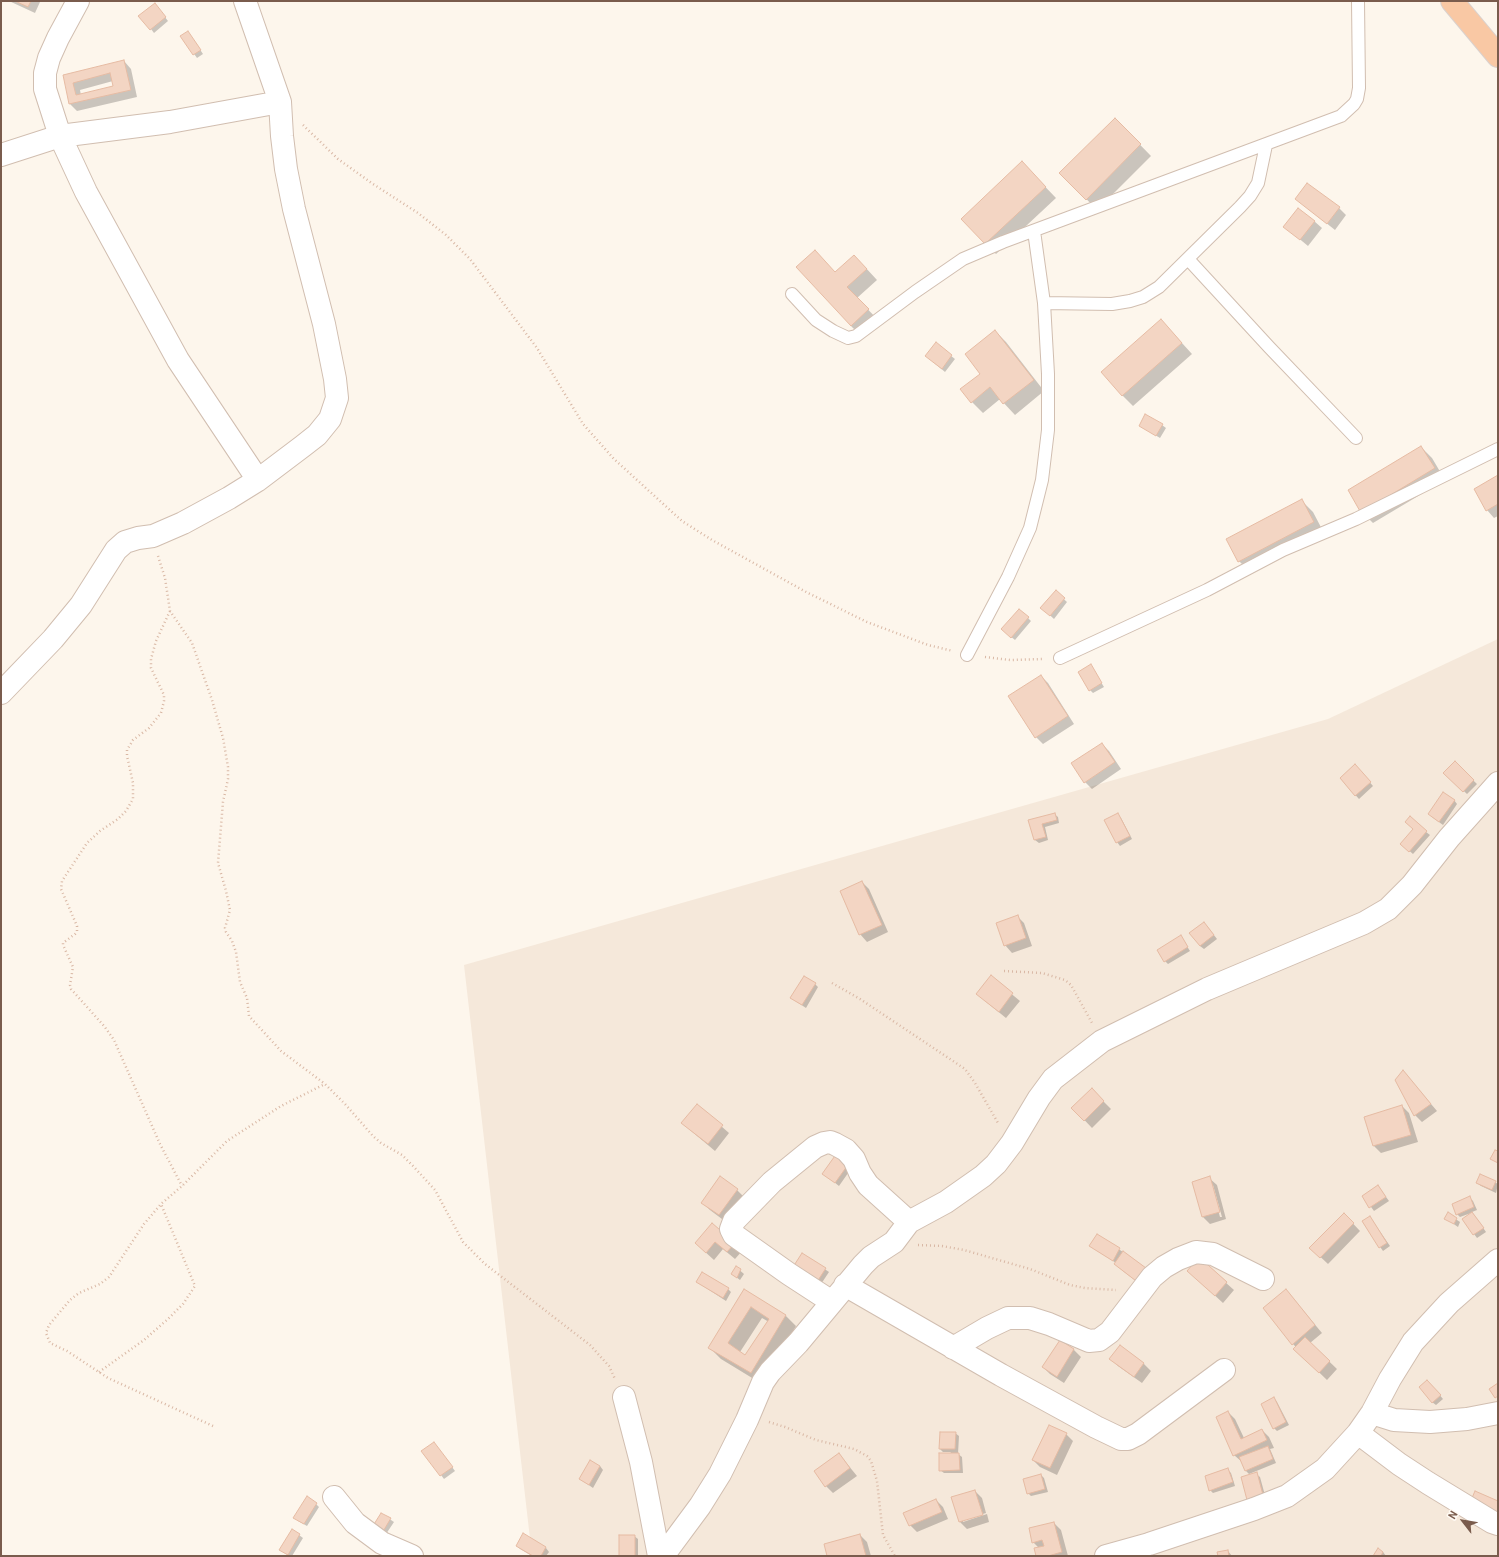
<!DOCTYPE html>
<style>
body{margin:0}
#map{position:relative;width:1499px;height:1557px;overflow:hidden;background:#fdf6ec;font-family:Barlow,sans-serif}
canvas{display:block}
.frame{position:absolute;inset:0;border:2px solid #7a5c4d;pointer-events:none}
.north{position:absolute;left:1443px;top:1501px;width:40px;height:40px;-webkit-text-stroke:3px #fffaf3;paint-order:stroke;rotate:301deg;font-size:11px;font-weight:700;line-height:16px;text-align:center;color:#7a5c4d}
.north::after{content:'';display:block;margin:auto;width:14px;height:18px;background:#7a5c4d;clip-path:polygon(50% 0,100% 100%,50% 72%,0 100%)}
</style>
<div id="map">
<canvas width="1499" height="1557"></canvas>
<div class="frame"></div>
<div class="north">N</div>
</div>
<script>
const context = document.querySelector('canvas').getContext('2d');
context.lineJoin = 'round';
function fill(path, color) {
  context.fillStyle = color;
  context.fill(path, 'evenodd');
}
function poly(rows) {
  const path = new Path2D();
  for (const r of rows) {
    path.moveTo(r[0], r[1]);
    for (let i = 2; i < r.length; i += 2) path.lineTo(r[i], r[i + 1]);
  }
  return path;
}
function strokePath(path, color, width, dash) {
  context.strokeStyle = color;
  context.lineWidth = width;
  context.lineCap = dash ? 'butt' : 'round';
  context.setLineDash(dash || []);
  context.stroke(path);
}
fill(poly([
 [1498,639,1498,1556,532,1556,464,965,1328,719]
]), '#f5e8da');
fill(poly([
 [9,1,39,1,40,2,35,13],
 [158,8,168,21,154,33,151,29],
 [191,36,203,54,197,58,182,37],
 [124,61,131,69,137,97,77,111,70,104,64,76],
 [113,81,114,87,81,95,80,90],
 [1115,119,1151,156,1097,210,1061,173],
 [1033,174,1056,198,996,254,985,243],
 [1296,199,1339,208,1346,215,1335,230],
 [1314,221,1322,228,1308,246,1285,227],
 [865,267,877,280,857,298,879,321,862,337,851,326,836,273],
 [1161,320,1192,354,1133,406,1122,395],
 [995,331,1006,342,1044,391,1015,415,1000,399,983,413,972,402],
 [936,344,955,359,945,372,926,356],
 [1162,425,1166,428,1160,438,1140,426],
 [1421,447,1432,458,1445,480,1373,523,1362,512],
 [1498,476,1498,516,1494,518,1487,510,1475,490],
 [1302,501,1313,512,1324,533,1250,572,1239,561],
 [1056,592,1067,602,1054,619,1042,608],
 [1028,618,1031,621,1015,640,1005,632],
 [1091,666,1104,687,1093,693,1090,690],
 [1041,676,1048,683,1074,724,1043,744,1036,737],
 [1102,744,1109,751,1121,769,1092,789,1085,782],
 [1455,763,1477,784,1467,794,1445,773],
 [1358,769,1373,786,1359,799,1341,779],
 [1454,800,1457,804,1443,825,1432,817],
 [1054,814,1058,817,1059,823,1045,827,1048,840,1039,843,1035,840,1030,821],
 [1117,814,1121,818,1132,839,1120,846,1117,842],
 [1414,829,1426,832,1430,835,1413,854,1405,847],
 [862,882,869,889,888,932,867,942,860,934],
 [1017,916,1024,923,1032,946,1012,953,1005,945],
 [1207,926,1217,939,1204,949,1200,946],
 [1181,937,1190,951,1168,964,1165,961],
 [991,977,1020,1001,1006,1018,985,1001],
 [815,984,818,987,806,1008,791,998],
 [1403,1071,1437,1111,1422,1122,1415,1115],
 [1092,1090,1111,1109,1092,1128,1073,1108],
 [697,1105,729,1133,715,1151,690,1130],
 [1402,1106,1409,1113,1418,1142,1381,1153,1374,1146],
 [837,1154,853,1166,839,1186,824,1174],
 [1481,1175,1498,1184,1496,1193,1481,1186,1477,1183],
 [1209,1178,1217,1185,1226,1219,1210,1224,1203,1217],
 [1211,1185,1213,1185,1222,1217,1220,1217],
 [1378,1186,1389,1201,1374,1211,1363,1196],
 [737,1190,744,1197,726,1222,710,1210,703,1203],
 [1469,1197,1473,1201,1477,1210,1472,1212,1486,1232,1477,1238,1463,1219,1471,1213,1460,1217,1457,1214],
 [1344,1214,1360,1231,1328,1264,1311,1248],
 [1448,1214,1460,1222,1458,1227,1445,1218],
 [1370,1217,1390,1246,1383,1251,1363,1222],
 [712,1224,742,1251,735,1259,723,1249,714,1260,703,1250],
 [1097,1235,1123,1252,1148,1290,1123,1271,1115,1264,1116,1263,1090,1246],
 [802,1254,829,1272,821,1284],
 [1199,1259,1234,1290,1223,1303,1196,1278],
 [736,1267,744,1274,740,1280,732,1274],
 [697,1282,728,1289,731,1292,726,1301],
 [744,1290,785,1315,796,1326,762,1384,721,1359,710,1348],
 [762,1318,769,1322,746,1356,740,1352],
 [1286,1290,1322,1333,1310,1343,1337,1369,1327,1380,1295,1349,1296,1347,1293,1344],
 [1060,1341,1074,1350,1081,1357,1064,1383,1050,1374,1043,1367],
 [1120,1347,1144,1364,1151,1371,1142,1383,1118,1366,1111,1359],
 [1431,1385,1443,1399,1436,1405,1432,1402],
 [1274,1398,1277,1402,1289,1425,1277,1431,1274,1428],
 [1228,1412,1235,1419,1244,1438,1262,1430,1269,1437,1274,1448,1270,1449,1276,1463,1249,1474,1245,1470,1242,1462,1234,1455],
 [955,1433,959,1436,958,1454,962,1457,963,1473,944,1473,940,1470,951,1452,943,1452,940,1449],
 [1066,1434,1073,1441,1057,1475,1040,1467,1033,1460],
 [434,1443,455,1471,444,1479,423,1451],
 [839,1454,857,1476,833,1493,826,1486],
 [600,1466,603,1470,593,1488,580,1479],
 [1228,1470,1231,1473,1235,1486,1213,1493,1210,1490],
 [1256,1474,1260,1477,1266,1499,1251,1503],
 [1041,1475,1044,1478,1048,1492,1031,1496,1028,1493],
 [975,1491,982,1498,986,1513,963,1520,963,1522,987,1514,989,1522,967,1529,960,1522],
 [936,1500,943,1507,948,1519,917,1532,910,1525],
 [316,1504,319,1507,307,1526,298,1521],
 [382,1514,394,1522,384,1537],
 [1054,1523,1061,1530,1068,1556,1037,1556,1039,1548,1033,1542],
 [299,1535,303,1538,292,1556,289,1556,280,1550],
 [523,1535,546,1548,549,1552,546,1556,532,1556,520,1549,517,1546],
 [860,1535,867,1542,871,1556,828,1556],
 [634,1536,638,1539,638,1556,620,1556],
 [1378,1549,1383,1552,1386,1556,1374,1556],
 [1228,1551,1232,1556,1219,1556]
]), '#0003');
const building = poly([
 [15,1,31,1,28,7,15,1],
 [155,3,166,17,150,30,138,16,155,3],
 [188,31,201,50,193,55,180,36,188,31],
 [124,60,131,90,69,104,63,75,124,60],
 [110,73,113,86,76,95,73,83,110,73],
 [1115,118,1141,144,1086,200,1059,173,1115,118],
 [1022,161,1046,187,985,244,961,219,1022,161],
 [1307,183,1340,207,1327,224,1295,199,1307,183],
 [1298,208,1315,221,1300,240,1283,227,1298,208],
 [815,250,835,272,854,255,867,269,847,287,869,309,851,326,796,267,815,250],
 [1161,319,1182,343,1122,396,1101,372,1161,319],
 [995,330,1034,380,1003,404,990,387,971,403,960,389,980,374,965,354,995,330],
 [936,342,952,355,942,369,925,356,936,342],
 [1145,414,1163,424,1156,436,1139,426,1145,414],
 [1421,446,1435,468,1361,513,1348,490,1421,446],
 [1498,475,1498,504,1486,511,1474,489,1498,475],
 [1302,499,1314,522,1238,562,1226,539,1302,499],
 [1056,590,1065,598,1050,616,1040,608,1056,590],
 [1019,609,1029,617,1011,638,1001,629,1019,609],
 [1091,664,1102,683,1089,691,1078,672,1091,664],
 [1041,675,1068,716,1035,738,1008,696,1041,675],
 [1102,743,1115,762,1084,783,1071,763,1102,743],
 [1455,761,1474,780,1463,792,1443,773,1455,761],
 [1355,764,1371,782,1355,796,1340,778,1355,764],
 [1443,792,1455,800,1439,822,1428,814,1443,792],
 [1055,813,1057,820,1042,824,1046,837,1034,840,1028,820,1055,813],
 [1118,813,1130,836,1116,843,1104,820,1118,813],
 [1410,816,1427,831,1409,852,1400,844,1413,829,1405,822,1410,816],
 [862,881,882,925,859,935,840,891,862,881],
 [1018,915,1026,938,1004,946,996,923,1018,915],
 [1204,922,1214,935,1200,946,1189,933,1204,922],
 [1181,935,1188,947,1164,962,1157,950,1181,935],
 [991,975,1013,993,999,1012,976,994,991,975],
 [804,976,816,983,802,1005,790,998,804,976],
 [1403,1070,1431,1104,1414,1116,1395,1080,1403,1070],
 [1092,1088,1104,1101,1084,1121,1071,1108,1092,1088],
 [697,1104,723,1125,708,1144,681,1123,697,1104],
 [1402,1105,1411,1135,1373,1146,1364,1117,1402,1105],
 [1495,1150,1498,1151,1498,1163,1490,1159,1495,1150],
 [837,1153,850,1162,835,1183,822,1174,837,1153],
 [1480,1174,1496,1181,1492,1190,1476,1183,1480,1174],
 [720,1176,738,1189,719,1215,701,1203,720,1176],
 [1210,1176,1220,1212,1202,1217,1192,1182,1210,1176],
 [1378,1185,1386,1197,1369,1208,1362,1196,1378,1185],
 [1470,1196,1474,1207,1456,1215,1452,1204,1470,1196],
 [1448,1212,1457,1218,1454,1224,1444,1219,1448,1212],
 [1472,1212,1484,1228,1473,1235,1462,1219,1472,1212],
 [1344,1213,1354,1223,1320,1258,1309,1248,1344,1213],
 [1370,1216,1387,1243,1379,1248,1362,1221,1370,1216],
 [712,1223,735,1243,727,1252,715,1242,706,1253,695,1243,712,1223],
 [1097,1234,1120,1248,1113,1261,1089,1246,1097,1234],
 [1123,1251,1150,1271,1140,1284,1114,1264,1123,1251],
 [802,1253,826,1268,817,1282,793,1267,802,1253],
 [1199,1257,1227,1282,1215,1296,1187,1271,1199,1257],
 [736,1266,741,1269,737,1278,731,1274,736,1266],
 [702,1272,729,1288,723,1298,696,1282,702,1272],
 [744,1289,786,1315,751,1373,708,1348,744,1289],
 [751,1307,769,1319,745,1355,728,1343,751,1307],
 [1286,1289,1315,1325,1292,1345,1263,1308,1286,1289],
 [1305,1337,1330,1361,1319,1373,1293,1349,1305,1337],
 [1060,1340,1074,1349,1057,1377,1042,1367,1060,1340],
 [1120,1345,1144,1363,1134,1377,1109,1359,1120,1345],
 [1427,1380,1441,1395,1432,1403,1419,1387,1427,1380],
 [1498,1383,1498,1396,1495,1398,1489,1389,1498,1383],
 [1274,1397,1286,1422,1273,1429,1261,1404,1274,1397],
 [1228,1411,1241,1439,1262,1429,1267,1440,1233,1456,1216,1417,1228,1411],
 [1049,1425,1067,1433,1050,1468,1032,1460,1049,1425],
 [940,1432,956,1432,955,1449,939,1449,940,1432],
 [434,1442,453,1467,440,1476,421,1451,434,1442],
 [1268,1446,1273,1459,1245,1471,1239,1457,1268,1446],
 [839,1453,850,1468,825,1487,814,1471,839,1453],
 [939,1453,959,1453,960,1470,939,1471,939,1453],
 [590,1460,600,1466,589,1485,579,1479,590,1460],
 [1228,1468,1233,1482,1209,1491,1205,1476,1228,1468],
 [1257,1472,1263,1495,1247,1500,1241,1477,1257,1472],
 [1041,1474,1045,1489,1027,1494,1023,1479,1041,1474],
 [975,1490,983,1515,959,1522,951,1497,975,1490],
 [1475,1491,1498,1501,1498,1519,1469,1505,1475,1491],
 [307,1496,317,1503,304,1524,293,1518,307,1496],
 [936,1499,942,1512,909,1526,903,1513,936,1499],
 [381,1513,391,1518,381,1535,371,1529,381,1513],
 [1054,1522,1062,1552,1048,1556,1036,1556,1034,1548,1044,1546,1042,1540,1032,1543,1029,1528,1054,1522],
 [292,1529,300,1534,288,1555,279,1550,292,1529],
 [523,1533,546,1547,541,1556,533,1556,516,1546,523,1533],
 [860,1534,866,1556,827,1556,824,1544,860,1534],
 [619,1535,635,1535,635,1556,619,1556,619,1535],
 [1378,1548,1383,1552,1381,1556,1373,1556,1378,1548],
 [1228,1550,1229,1556,1218,1556,1217,1552,1228,1550]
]);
fill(building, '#f3d5c3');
strokePath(building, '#e6bba3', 1);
const service = poly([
 [1188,259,1269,347,1356,438],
 [792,294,816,320,833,331,848,338,856,336,915,292,963,259,1003,242,1341,116,1354,104,1357,99,1359,88,1358,1],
 [1044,303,1112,304,1130,301,1143,297,1159,287,1240,207,1250,196,1258,183,1266,145],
 [967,655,1008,577,1030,528,1042,480,1048,430,1048,374,1044,303,1034,231],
 [1060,658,1207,590,1283,550,1356,519,1498,449]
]);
const minor = poly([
 [78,1,58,38,49,58,45,73,45,89,60,136,86,192,178,360,258,480],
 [1,155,60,136,170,122,280,102],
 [1,693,53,639,81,605,116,550,125,542,138,538,153,536,183,523,229,498,258,480,303,446,317,435,330,419,337,398,335,379,324,324,294,209,286,169,282,136,280,102,245,1],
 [845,1285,1001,1375,1096,1427,1121,1439,1128,1439,1138,1434,1224,1370],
 [832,1302,789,1274,734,1235,731,1229,734,1221,772,1182,799,1160,815,1147,824,1143,830,1142,835,1144,846,1150,854,1159,860,1173,868,1185,909,1222],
 [953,1348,987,1328,1008,1318,1030,1318,1049,1324,1089,1341,1099,1340,1110,1332,1152,1277,1164,1267,1178,1259,1196,1252,1213,1254,1263,1279],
 [624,1397,641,1462,659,1556],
 [1372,1413,1394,1420,1430,1422,1467,1419,1498,1413],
 [1358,1433,1399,1464,1428,1483,1492,1522,1498,1524],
 [334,1497,355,1523,382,1543,412,1556],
 [663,1556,700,1506,720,1474,747,1420,763,1382,770,1372,798,1343,863,1265,871,1257,894,1242,909,1222,946,1202,983,1176,996,1164,1012,1143,1039,1098,1053,1079,1102,1041,1207,989,1364,923,1388,909,1412,885,1449,838,1498,783],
 [1106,1556,1149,1544,1254,1509,1287,1496,1325,1469,1358,1433,1372,1413,1390,1379,1413,1342,1449,1303,1498,1260]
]);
const trunk = poly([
 [1452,1,1498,56]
]);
strokePath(service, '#d1beb0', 14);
strokePath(minor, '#d1beb0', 24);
strokePath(trunk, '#dad1cd', 24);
strokePath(poly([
 [303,125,338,159,373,184,418,213,446,235,470,259,537,348,583,424,614,459,682,521,712,540,808,593,867,622,928,645,953,651],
 [158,556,165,578,170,611,192,643,212,700,223,738,228,767,228,779,223,802,218,863,226,891,230,910,225,928,226,932,232,941,236,952,240,982,247,998,249,1016,281,1051,325,1084,345,1104,373,1136,381,1143,402,1155,414,1167,435,1190,463,1242,485,1264,590,1345,609,1366,615,1379],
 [170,611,156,641,151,659,151,668,164,695,164,701,161,713,149,728,133,740,127,750,127,756,133,783,133,799,126,811,118,819,100,831,87,843,62,881,61,889,77,926,77,931,75,934,63,943,63,945,73,967,70,985,71,989,104,1026,114,1040,160,1144,182,1186],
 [985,657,1010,660,1044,659],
 [1004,971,1042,973,1065,980,1071,985,1092,1023],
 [832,983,860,999,965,1069,975,1083,998,1123],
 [918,1245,942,1246,964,1250,1030,1269,1070,1285,1085,1288,1116,1290],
 [99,1372,144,1340,168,1319,183,1304,195,1286,161,1204],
 [769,1422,785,1427,816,1440,854,1449,867,1456,871,1461,877,1481,883,1535,895,1556],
 [213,1426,108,1378,67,1351,50,1343,46,1333,49,1325,70,1300,79,1293,100,1284,109,1277,144,1224,161,1204,182,1186,227,1141,281,1106,325,1084]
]), '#d9b8a5', 2.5, [1, 3]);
strokePath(service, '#fff', 12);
strokePath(minor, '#fff', 22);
strokePath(trunk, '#f9c8a4', 22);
</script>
